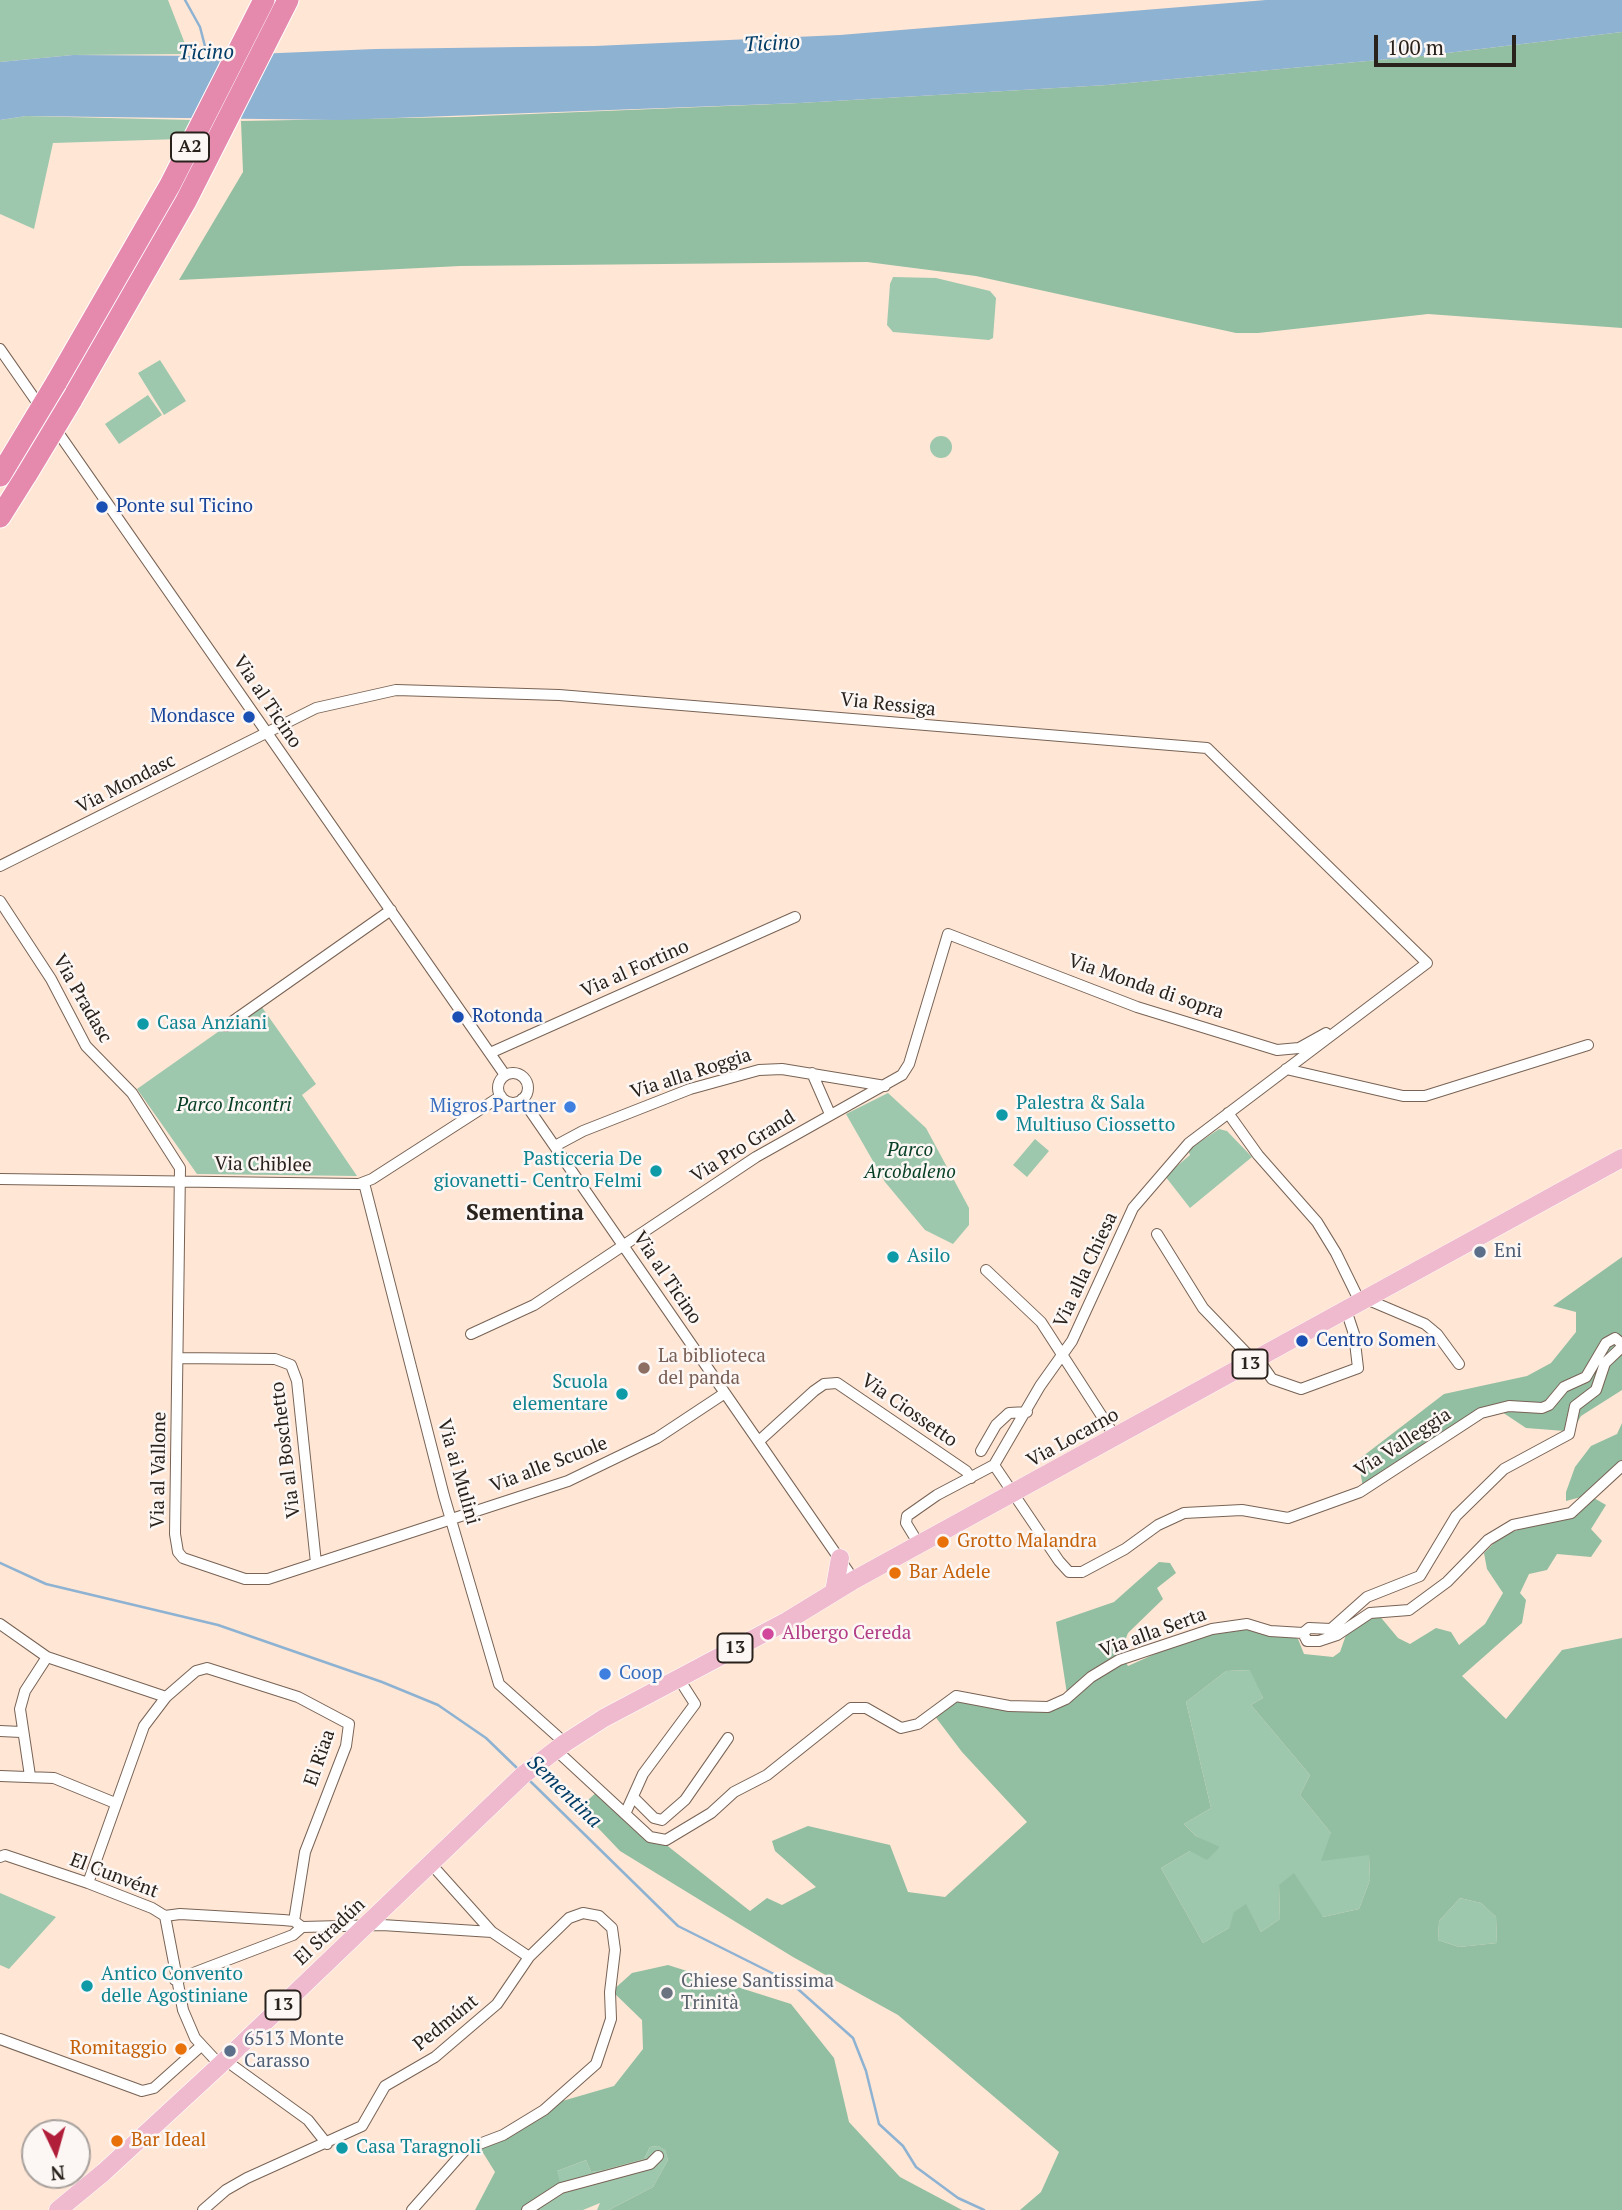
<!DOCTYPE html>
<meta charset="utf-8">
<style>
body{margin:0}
#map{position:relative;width:1622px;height:2210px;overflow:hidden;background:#ffe6d5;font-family:"PT Serif",serif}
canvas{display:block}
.north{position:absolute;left:21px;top:2119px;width:70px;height:70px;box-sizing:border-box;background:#fcf7f4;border:2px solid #a8a19d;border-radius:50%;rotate:175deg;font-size:19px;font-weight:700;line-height:28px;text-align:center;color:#29211b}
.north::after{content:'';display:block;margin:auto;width:24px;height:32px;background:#b11e3a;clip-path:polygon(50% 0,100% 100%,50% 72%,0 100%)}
.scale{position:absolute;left:1374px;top:35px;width:142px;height:32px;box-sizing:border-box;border:4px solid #29211b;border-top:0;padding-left:9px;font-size:21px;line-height:24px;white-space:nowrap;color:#29211b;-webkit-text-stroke:5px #fcf7f4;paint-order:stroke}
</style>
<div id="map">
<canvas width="1622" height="2210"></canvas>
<div class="north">N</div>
<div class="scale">100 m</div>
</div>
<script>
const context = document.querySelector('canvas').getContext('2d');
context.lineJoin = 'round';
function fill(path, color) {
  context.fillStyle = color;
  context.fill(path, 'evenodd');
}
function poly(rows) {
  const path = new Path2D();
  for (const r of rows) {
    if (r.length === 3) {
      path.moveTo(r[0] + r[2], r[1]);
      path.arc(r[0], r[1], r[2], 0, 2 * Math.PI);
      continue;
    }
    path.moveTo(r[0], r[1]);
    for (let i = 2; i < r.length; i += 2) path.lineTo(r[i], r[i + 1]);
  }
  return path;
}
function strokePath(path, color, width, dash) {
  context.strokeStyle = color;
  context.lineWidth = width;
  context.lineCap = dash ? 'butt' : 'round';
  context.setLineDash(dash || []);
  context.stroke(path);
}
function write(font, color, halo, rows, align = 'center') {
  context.font = font + ' "PT Serif",serif';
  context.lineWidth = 5;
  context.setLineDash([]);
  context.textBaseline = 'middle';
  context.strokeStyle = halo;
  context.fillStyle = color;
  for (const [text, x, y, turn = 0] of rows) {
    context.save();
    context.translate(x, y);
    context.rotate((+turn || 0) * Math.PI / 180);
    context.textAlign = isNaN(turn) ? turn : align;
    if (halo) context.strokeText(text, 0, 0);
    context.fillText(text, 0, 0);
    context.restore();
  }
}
fill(poly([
 [0,0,168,0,189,54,73,55,0,62],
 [26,116,192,120,180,139,53,143,34,229,0,214,0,120],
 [893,277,936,278,990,291,996,298,993,338,989,340,893,332,887,325,890,284],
 [160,360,186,401,164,415,138,373],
 [148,395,162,415,119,444,105,424],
 [941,447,11],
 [259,1003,316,1084,302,1095,357,1176,197,1174,137,1089],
 [888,1093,926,1128,969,1208,969,1225,953,1244,925,1230,885,1182,846,1114],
 [1219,1129,1227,1131,1252,1157,1190,1208,1165,1176,1190,1155,1188,1150],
 [1035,1139,1049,1151,1027,1177,1013,1165],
 [1251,1670,1263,1698,1251,1705,1310,1775,1300,1795,1331,1833,1369,1855,1370,1880,1359,1909,1323,1917,1279,1885,1280,1919,1261,1932,1246,1905,1235,1912,1229,1928,1203,1943,1161,1868,1190,1851,1220,1848,1196,1836,1184,1824,1211,1808,1186,1702,1226,1671],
 [0,1893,56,1917,9,1969,0,1965],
 [1460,1898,1481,1903,1496,1917,1497,1943,1459,1947,1438,1940,1439,1921],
 [658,2146,665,2150,668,2160,653,2187,609,2210,597,2210,600,2203,583,2210,541,2210,537,2198,557,2171,586,2160,591,2172,604,2170,644,2159,650,2147]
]), '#9ec8ad');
fill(poly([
 [1622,32,1622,328,1428,314,1258,333,1236,333,976,276,867,262,460,266,179,280,243,172,241,121,457,117,800,103,1107,85,1422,56],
 [1622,1257,1622,1390,1581,1416,1574,1428,1565,1431,1526,1428,1493,1406,1363,1487,1358,1460,1444,1394,1527,1376,1551,1363,1576,1332,1576,1312,1553,1306],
 [1622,1423,1622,1460,1581,1497,1566,1501,1566,1492,1575,1467,1591,1446,1617,1434],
 [1594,1498,1606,1505,1591,1529,1602,1541,1591,1557,1557,1554,1547,1570,1529,1574,1520,1593,1526,1600,1522,1623,1462,1676,1506,1719,1562,1650,1622,1638,1622,2210,1020,2210,1041,2192,1059,2152,898,2015,793,1957,620,1851,579,1808,598,1791,750,1911,767,1898,782,1905,816,1887,775,1851,772,1841,808,1826,890,1845,908,1892,945,1897,1027,1822,962,1752,934,1715,959,1699,1026,1710,1067,1694,1056,1622,1114,1602,1159,1562,1170,1563,1176,1573,1157,1588,1163,1599,1128,1633,1120,1653,1128,1666,1193,1637,1238,1628,1291,1636,1298,1639,1304,1654,1333,1657,1340,1652,1346,1635,1378,1614,1398,1638,1410,1644,1436,1628,1451,1632,1459,1645,1485,1624,1503,1593,1487,1569,1484,1553,1501,1536,1529,1526,1564,1520],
 [1250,1670,1263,1698,1251,1705,1310,1775,1300,1795,1331,1833,1321,1861,1369,1855,1370,1880,1359,1909,1323,1917,1294,1873,1279,1885,1280,1919,1261,1932,1246,1904,1234,1912,1229,1928,1203,1943,1161,1868,1190,1851,1207,1860,1220,1847,1196,1836,1184,1824,1211,1808,1186,1702,1226,1671],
 [1460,1898,1481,1903,1496,1917,1497,1943,1459,1947,1438,1940,1439,1921],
 [668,1965,791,2004,834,2058,849,2122,900,2177,962,2210,609,2210,653,2187,668,2160,665,2150,658,2146,650,2147,644,2159,604,2170,591,2172,586,2160,557,2171,560,2183,537,2198,541,2210,475,2210,495,2172,477,2143,552,2104,614,2086,643,2049,642,2020,612,1991,632,1973]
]), '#92bea2');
fill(poly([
 [1266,0,1622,0,1622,32,1422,56,1107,85,800,103,340,120,26,116,0,120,0,62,73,55,208,56,375,49,595,46,840,35]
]), '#8eb2d2');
strokePath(poly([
 [185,0,200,27,208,58],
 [0,1563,46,1584,218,1625,382,1682,438,1705,486,1738,518,1769],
 [528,1779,678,1926,790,1982,853,2038,866,2071,879,2124,903,2146,916,2167,958,2198,984,2210]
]), '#8eb2d2', 2.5);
const street = poly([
 [0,349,505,1075],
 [0,866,316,708,396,690,559,695,1207,748,1427,963,1189,1143,1133,1208,1072,1341,1040,1386,994,1465,1059,1561,1069,1572,1082,1572,1125,1549,1158,1525,1184,1513,1242,1510,1288,1518,1360,1492,1481,1413,1509,1406,1542,1408,1549,1405,1564,1387,1586,1377,1606,1343,1615,1338,1622,1344],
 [0,901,51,979,86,1046,132,1093,180,1168,175,1534,178,1552,183,1558,245,1579,268,1579,568,1481,657,1438,725,1393],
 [226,1026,391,910],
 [490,1053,795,917],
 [1286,1069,1403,1096,1425,1096,1588,1045],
 [812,1073,830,1114],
 [513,1088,15],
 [522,1099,854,1580],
 [1228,1113,1258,1155,1317,1222,1336,1253,1360,1302],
 [555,1146,583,1131,690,1089,759,1070,782,1069,885,1086],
 [0,1179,359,1184,372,1179,501,1096],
 [364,1183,444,1496,499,1684,565,1743],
 [1157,1234,1203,1308,1254,1361],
 [986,1270,1041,1322,1116,1438],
 [1366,1299,1425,1324,1437,1334,1459,1364],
 [471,1334,534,1305,756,1157,902,1075,909,1064,948,934,1137,1007,1277,1050,1299,1048,1326,1033],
 [179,1358,275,1359,291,1365,297,1381,316,1563],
 [1258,1359,1272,1379,1301,1389,1358,1368,1354,1334,1346,1310],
 [759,1441,814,1391,824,1384,837,1383,966,1471,971,1478],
 [981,1451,996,1425,1009,1413,1027,1412],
 [920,1546,906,1523,907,1516,937,1495,994,1465],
 [0,1624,47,1657,166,1697],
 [1303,1633,1309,1628,1331,1629,1367,1597,1420,1576,1456,1516,1504,1469,1569,1434,1575,1406,1596,1390,1605,1363,1622,1347],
 [0,1731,21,1732],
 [556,1750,650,1837,666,1840,711,1813,734,1792,767,1775,851,1708,866,1708,901,1728,918,1724,956,1696,1009,1706,1048,1707,1066,1699,1091,1677,1119,1660,1212,1629,1247,1624,1270,1631,1303,1633,1307,1641,1319,1641,1337,1635,1370,1613,1409,1610,1447,1582,1488,1540,1513,1525,1571,1513,1622,1466],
 [0,1776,54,1778,115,1803],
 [30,1776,20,1709,25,1691,47,1657],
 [633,1797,654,1818,662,1820,685,1800,728,1738],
 [625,1814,643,1774,695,1704,679,1679],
 [0,1857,5,1855,88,1883,152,1908,165,1916,183,2010,195,2038,220,2065],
 [431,1864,492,1932],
 [88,1883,144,1726,166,1697,196,1671,207,1668,298,1697,349,1724,346,1746,305,1852,294,1921],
 [165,1916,180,1914,283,1920,294,1921,302,1927,382,1925,492,1932,529,1957],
 [175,1980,293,1935,302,1927],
 [0,2039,142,2091,154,2088,201,2046],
 [225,2060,308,2120,327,2144],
 [203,2210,226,2190,247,2178,362,2126,385,2086,435,2057,497,2004,529,1957,569,1918,583,1913,599,1916,612,1928,615,1950,610,1992,611,2019,596,2064,544,2110,503,2135,466,2149,412,2210],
 [527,2210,561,2188,650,2164,658,2156]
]);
const primary = poly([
 [834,1592,840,1558],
 [58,2210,104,2172,220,2065,523,1775,565,1743,604,1718,787,1621,854,1580,1622,1158]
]);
const highway = poly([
 [56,383,170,185,264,0],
 [71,401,186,201,288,0],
 [0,476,9,461],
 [0,517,27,474]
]);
strokePath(street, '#786355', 12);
strokePath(primary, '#fff', 19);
strokePath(highway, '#fff', 23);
strokePath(street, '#fff', 10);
strokePath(primary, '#efb9ce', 18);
strokePath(highway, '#e58aad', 21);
const highwayBridge = poly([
 [9,461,56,383],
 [27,474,71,401]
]);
strokePath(highwayBridge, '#fff', 23, []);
strokePath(highwayBridge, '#e58aad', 21);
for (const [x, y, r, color] of [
 [102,507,7,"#1a4fb4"],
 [249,717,7,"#1a4fb4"],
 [458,1017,7,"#1a4fb4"],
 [143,1024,7,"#0f9aa8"],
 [570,1107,7,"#3f7fe0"],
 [1002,1115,7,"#0f9aa8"],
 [656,1171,7,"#0f9aa8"],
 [1480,1252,7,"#5c6f8a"],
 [893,1257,7,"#0f9aa8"],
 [1302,1341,7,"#1a4fb4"],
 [644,1368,7,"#8d6e63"],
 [622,1394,7,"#0f9aa8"],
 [943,1542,7,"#e8710a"],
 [895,1573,7,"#e8710a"],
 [768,1634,7,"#d1479c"],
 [605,1674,7,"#3f7fe0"],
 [87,1986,7,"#0f9aa8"],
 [667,1993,7,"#6b7280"],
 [181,2049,7,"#e8710a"],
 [230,2051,7,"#5c6f8a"],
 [117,2141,7,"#e8710a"],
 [342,2148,7,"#0f9aa8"]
]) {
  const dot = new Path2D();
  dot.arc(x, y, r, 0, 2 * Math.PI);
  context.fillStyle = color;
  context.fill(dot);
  strokePath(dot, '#fcf7f4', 2.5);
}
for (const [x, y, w] of [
 [190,147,38],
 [1250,1364,35],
 [735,1648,35],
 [283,2005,35]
]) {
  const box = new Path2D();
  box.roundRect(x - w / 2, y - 14.5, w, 29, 5);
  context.fillStyle = '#fcf7f4';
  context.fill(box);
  strokePath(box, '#29211b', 2);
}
write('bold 18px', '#29211b', null, [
 ["A2",190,147],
 ["13",1250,1364],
 ["13",735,1648],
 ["13",283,2005]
]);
write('19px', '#164399', '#fcf7f4', [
 ["Ponte sul Ticino",116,507],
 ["Mondasce",235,717,"right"],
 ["Rotonda",472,1017],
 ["Centro Somen",1316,1341]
], 'left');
write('19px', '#29211b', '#fcf7f4', [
 ["Via al Ticino",267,702,56],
 ["Via Ressiga",888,705,6],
 ["Via Mondasc",126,784,-27],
 ["Via al Fortino",635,969,-24],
 ["Via Monda di sopra",1146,987,19],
 ["Via Pradasc",82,999,60],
 ["Via alla Roggia",691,1074,-18],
 ["Via Pro Grand",743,1147,-32],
 ["Via Chiblee",263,1165,1],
 ["Via alla Chiesa",1086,1270,-65],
 ["Via al Ticino",667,1278,56],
 ["Via Ciossetto",909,1411,35],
 ["Via Locarno",1073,1438,-29],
 ["Via Valleggia",1403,1443,-33],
 ["Via al Boschetto",286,1450,-97],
 ["Via alle Scuole",549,1465,-21],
 ["Via al Vallone",159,1470,-89],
 ["Via ai Mulini",458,1472,74],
 ["Via alla Serta",1153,1633,-20],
 ["El Rïaa",320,1758,-71],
 ["El Cunvént",114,1876,21],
 ["El Stradún",330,1932,-43],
 ["Pedmúnt",446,2023,-39]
]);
write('19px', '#0d838f', '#fcf7f4', [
 ["Casa Anziani",157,1024],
 ["Palestra & Sala",1016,1104],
 ["Multiuso Ciossetto",1016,1126],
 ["Pasticceria De",642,1160,"right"],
 ["giovanetti- Centro Felmi",642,1182,"right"],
 ["Asilo",907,1257],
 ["Scuola",608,1383,"right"],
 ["elementare",608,1405,"right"],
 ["Antico Convento",101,1975],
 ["delle Agostiniane",101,1997],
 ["Casa Taragnoli",356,2148]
], 'left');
write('italic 19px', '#073f24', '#fcf7f4', [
 ["Parco Incontri",234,1106],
 ["Parco",910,1151],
 ["Arcobaleno",910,1173]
]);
write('19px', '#366cbe', '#fcf7f4', [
 ["Migros Partner",556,1107],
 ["Coop",619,1674,"left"]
], 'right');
write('19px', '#4e5e75', '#fcf7f4', [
 ["Eni",1494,1252],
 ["6513 Monte",244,2040],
 ["Carasso",244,2062]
], 'left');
write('19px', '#785e54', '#fcf7f4', [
 ["La biblioteca",658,1357],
 ["del panda",658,1379]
], 'left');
write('19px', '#c56008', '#fcf7f4', [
 ["Grotto Malandra",957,1542],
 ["Bar Adele",909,1573],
 ["Romitaggio",167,2049,"right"],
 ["Bar Ideal",131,2141]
], 'left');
write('19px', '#b23c85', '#fcf7f4', [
 ["Albergo Cereda",782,1634]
], 'left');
write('19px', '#5b616d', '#fcf7f4', [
 ["Chiese Santissima",681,1982],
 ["Trinità",681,2004]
], 'left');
write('italic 21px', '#003c66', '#fcf7f4', [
 ["Ticino",772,44,-3],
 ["Ticino",206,53,-1],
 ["Sementina",564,1792,44]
]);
write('bold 23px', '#29211b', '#fcf7f4', [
 ["Sementina",525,1213]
]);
</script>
